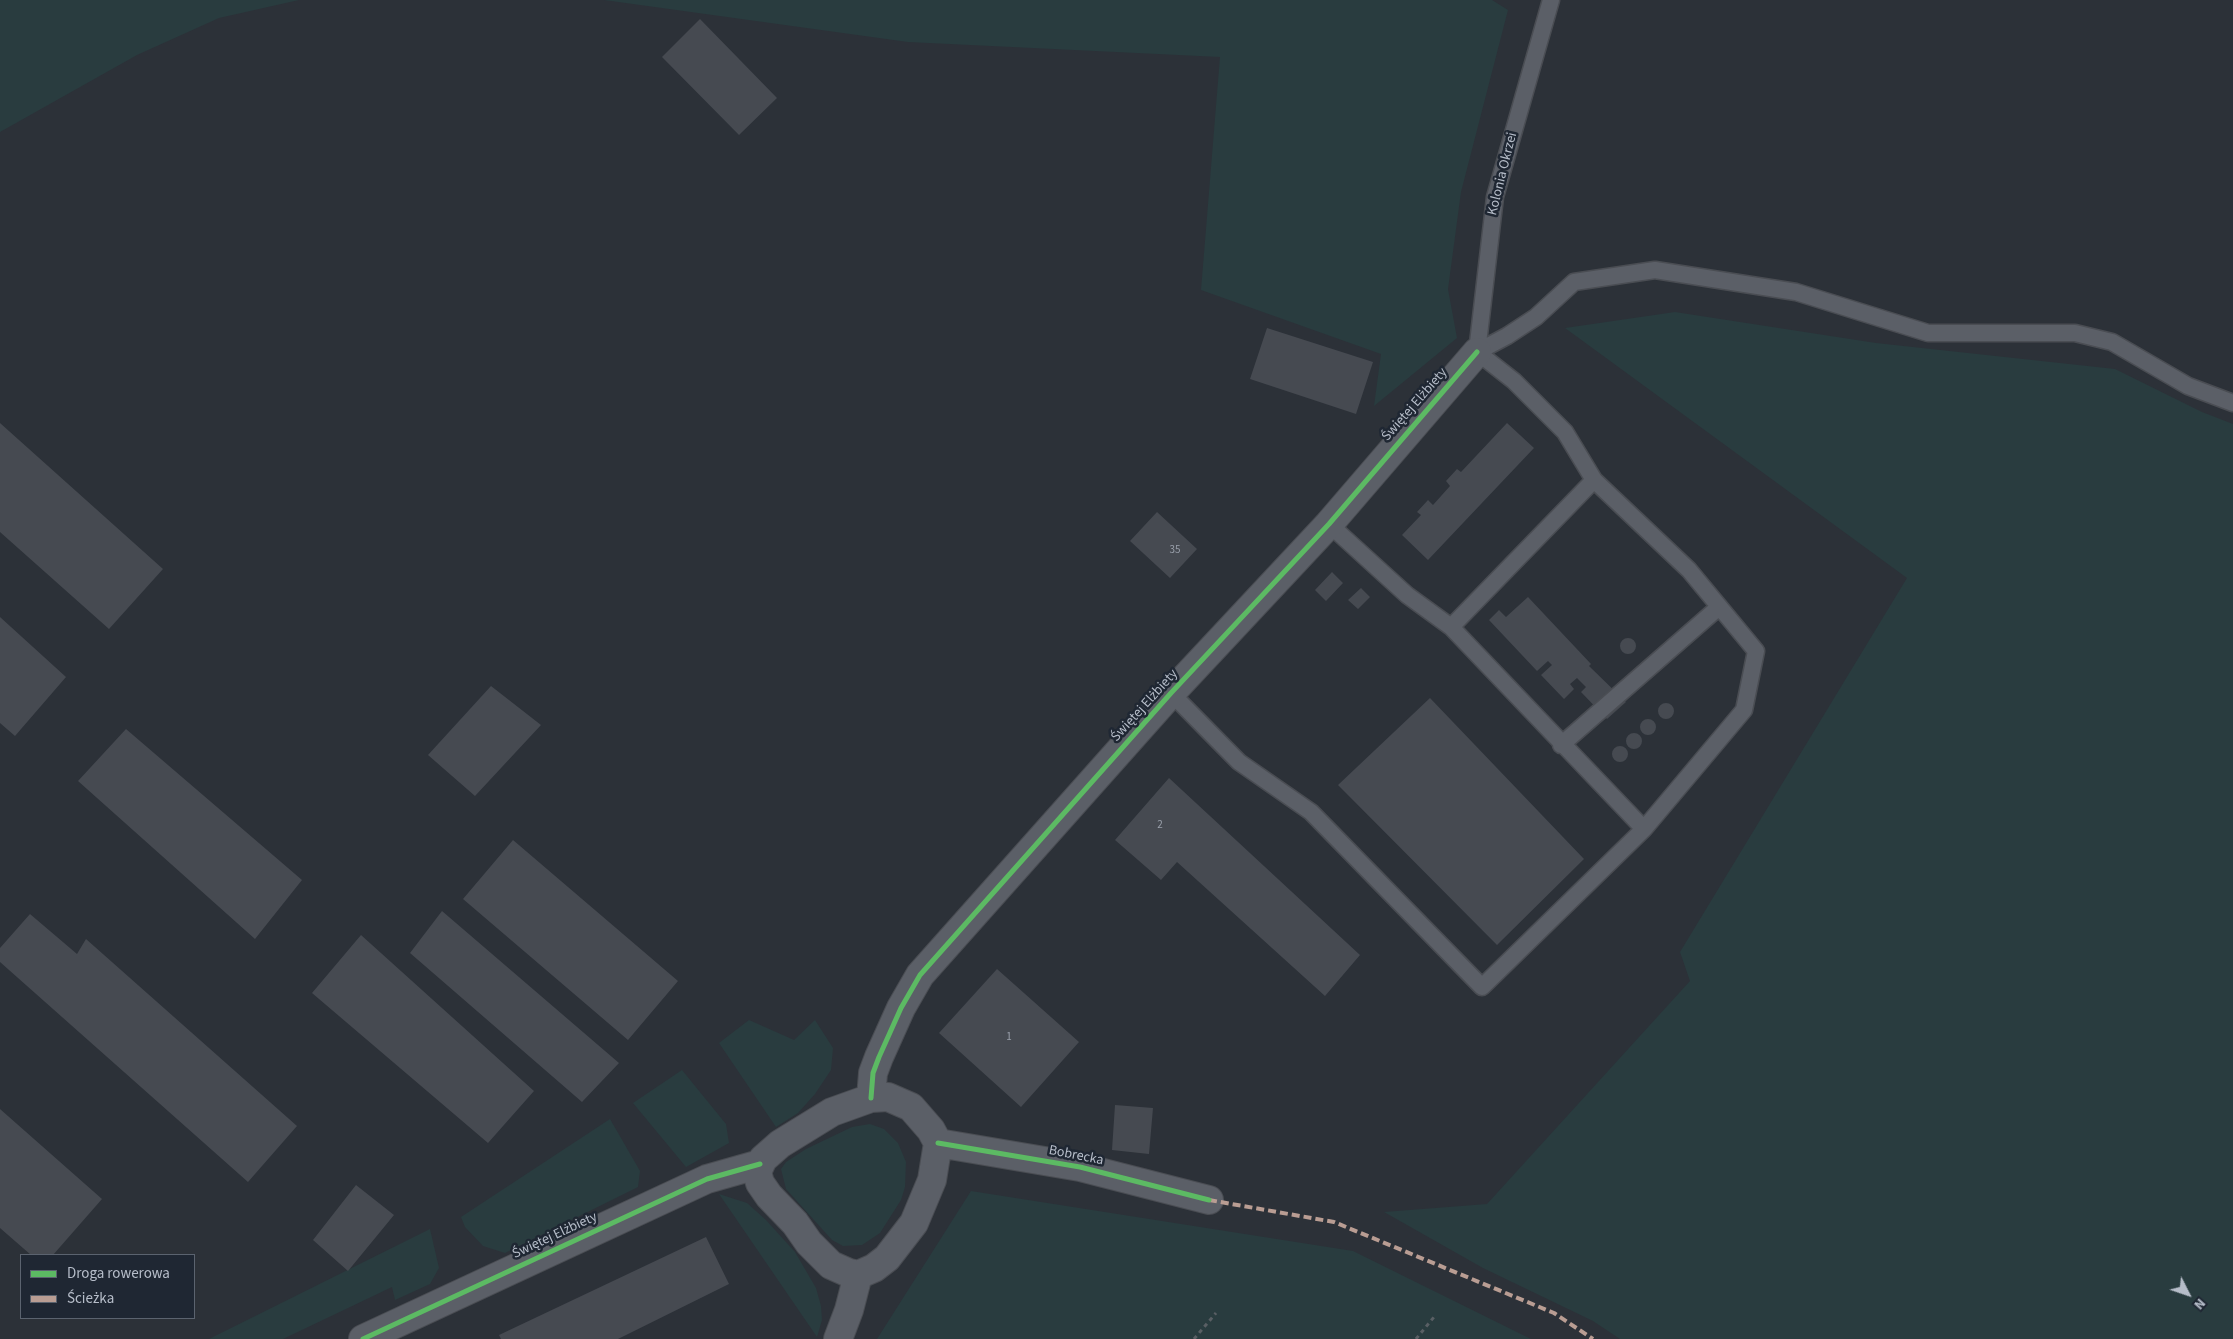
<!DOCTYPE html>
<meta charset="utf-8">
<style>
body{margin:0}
#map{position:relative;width:2233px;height:1339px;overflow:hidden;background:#2c3138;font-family:"Source Sans 3",sans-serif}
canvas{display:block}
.legend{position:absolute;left:20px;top:1254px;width:175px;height:65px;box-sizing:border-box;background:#1f2733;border:1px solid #5b636f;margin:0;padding:6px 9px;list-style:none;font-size:15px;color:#b6bdc9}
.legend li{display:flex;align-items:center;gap:10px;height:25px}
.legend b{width:25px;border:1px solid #5b636f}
.north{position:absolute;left:2163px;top:1269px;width:50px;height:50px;-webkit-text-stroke:4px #1f2733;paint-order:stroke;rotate:131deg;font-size:14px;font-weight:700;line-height:20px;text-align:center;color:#b6bdc9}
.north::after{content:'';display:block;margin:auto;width:18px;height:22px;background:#b6bdc9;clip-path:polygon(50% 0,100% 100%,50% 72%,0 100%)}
</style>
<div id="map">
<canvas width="2233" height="1339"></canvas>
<ul class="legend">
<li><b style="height:6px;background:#5cba63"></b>Droga rowerowa</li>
<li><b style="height:6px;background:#b99d93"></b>Ścieżka</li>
</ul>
<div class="north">N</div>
</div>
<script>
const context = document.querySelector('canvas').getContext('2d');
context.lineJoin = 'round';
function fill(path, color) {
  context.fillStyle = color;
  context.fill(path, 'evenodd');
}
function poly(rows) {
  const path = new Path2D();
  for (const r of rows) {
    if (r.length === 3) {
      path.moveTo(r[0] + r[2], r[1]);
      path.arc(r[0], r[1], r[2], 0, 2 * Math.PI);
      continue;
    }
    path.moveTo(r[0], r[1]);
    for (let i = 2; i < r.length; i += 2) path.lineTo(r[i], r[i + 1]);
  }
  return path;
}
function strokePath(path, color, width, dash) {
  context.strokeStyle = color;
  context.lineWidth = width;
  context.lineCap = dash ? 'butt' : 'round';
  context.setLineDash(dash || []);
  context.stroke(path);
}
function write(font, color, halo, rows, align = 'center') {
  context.font = font + ' "Source Sans 3",sans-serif';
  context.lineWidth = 5;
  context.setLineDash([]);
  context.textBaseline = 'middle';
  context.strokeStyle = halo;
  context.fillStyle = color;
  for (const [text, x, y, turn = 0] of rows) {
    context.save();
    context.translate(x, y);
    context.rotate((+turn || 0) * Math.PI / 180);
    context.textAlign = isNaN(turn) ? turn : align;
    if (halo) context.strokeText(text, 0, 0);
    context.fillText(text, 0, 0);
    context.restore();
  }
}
fill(poly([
 [0,0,299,0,219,18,137,55,0,132],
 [604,0,1492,0,1508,10,1461,192,1448,289,1457,338,1374,406,1381,354,1201,290,1220,57,908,42],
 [1675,312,1876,343,2115,369,2202,412,2233,424,2233,1339,1620,1339,1593,1321,1483,1268,1384,1212,1487,1204,1690,981,1680,952,1907,578,1565,328],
 [749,1020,794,1040,815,1020,833,1048,831,1070,815,1094,798,1113,776,1127,719,1043],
 [682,1070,726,1124,729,1143,686,1167,633,1103],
 [610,1119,640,1171,638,1187,505,1253,483,1246,465,1227,461,1217],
 [870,1124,884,1129,898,1143,906,1162,905,1187,901,1200,880,1233,862,1245,843,1246,832,1240,786,1189,781,1169,786,1162,806,1149,852,1127],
 [971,1191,1353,1251,1531,1339,877,1339],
 [719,1194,747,1203,766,1220,795,1252,816,1288,821,1306,822,1320,817,1337],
 [430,1229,439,1268,430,1284,395,1300,392,1287,283,1339,209,1339]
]), '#293c3f');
fill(poly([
 [700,19,777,98,739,135,662,57],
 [1267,328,1373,362,1356,414,1250,379],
 [0,423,163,569,109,629,0,532],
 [1507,423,1534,448,1428,560,1402,535,1421,515,1417,512,1428,500,1433,505,1450,486,1446,481,1457,469,1461,472],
 [1157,512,1197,549,1170,578,1130,541],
 [1332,572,1343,583,1326,601,1315,590],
 [1361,588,1370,597,1358,609,1348,600],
 [1528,597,1591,664,1589,666,1626,702,1607,719,1581,692,1586,687,1577,678,1570,684,1574,689,1564,699,1541,675,1552,665,1548,661,1537,671,1489,620,1499,610,1506,617],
 [0,617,66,677,15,736,0,723],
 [1628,646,8],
 [491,686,541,725,475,796,428,755],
 [1430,698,1584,859,1497,945,1338,785],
 [1666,711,8],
 [1648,727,8],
 [126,729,302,880,255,939,78,781],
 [1634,741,8],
 [1620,754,8],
 [1169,778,1360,955,1325,996,1177,862,1161,880,1115,840],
 [513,840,678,981,628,1040,463,899],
 [442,911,619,1063,582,1102,410,953],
 [30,914,77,954,86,939,297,1126,248,1182,0,962,0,948],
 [361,935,534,1091,488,1143,312,993],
 [997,969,1079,1042,1021,1107,939,1033],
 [1115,1105,1153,1108,1149,1154,1112,1150],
 [0,1109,102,1199,53,1255,31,1255,0,1228],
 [356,1185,394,1215,348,1271,313,1240],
 [706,1237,729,1284,618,1339,501,1339,499,1335]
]), '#464a51');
const lane = poly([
 [1477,352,1507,336,1536,317,1574,282,1655,270,1796,292,1928,333,2075,333,2112,342,2188,386,2233,403],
 [1477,352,1514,381,1565,432,1594,480,1689,570,1756,651,1744,710,1644,829],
 [1477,352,1495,197,1551,0],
 [1451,627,1594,480],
 [1171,693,1239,762,1311,812,1482,987,1644,829,1451,627,1407,595,1329,524],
 [1561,745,1719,607]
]);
const street = poly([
 [888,1097,911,1107,931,1130,938,1143,932,1180,914,1223,887,1258,874,1268,858,1275,849,1273,831,1265,809,1243,795,1223,769,1196,760,1183,757,1172,763,1159,780,1144,832,1112,871,1098,888,1097],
 [871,1098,873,1073,879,1057,901,1008,920,975,1171,693,1329,524,1477,352],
 [938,1143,1080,1167,1209,1200],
 [363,1339,707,1179,760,1164],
 [838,1339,849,1310,858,1275]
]);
strokePath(lane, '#4a4d53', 19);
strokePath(street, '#4a4d53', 30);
strokePath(poly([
 [1194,1339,1216,1313],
 [1416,1339,1434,1317]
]), '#595f64', 3, [4, 4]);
strokePath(lane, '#5b5f67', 16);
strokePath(street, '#5b5f67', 28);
strokePath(poly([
 [1209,1200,1334,1222,1554,1313,1593,1339]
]), '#b99d93', 4, [8, 4]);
strokePath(poly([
 [871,1098,873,1073,879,1057,901,1008,920,975,1171,693,1329,524,1477,352],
 [938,1143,1080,1167,1209,1200],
 [363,1339,707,1179,760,1164]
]), '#5cba63', 5);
write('11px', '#9aa0ab', null, [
 ["35",1175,551],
 ["2",1160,826],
 ["1",1009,1038]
]);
write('14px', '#b6bdc9', '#1f2733', [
 ["Kolonia Okrzei",1503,174,-76],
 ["Świętej Elżbiety",1415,405,-49],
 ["Świętej Elżbiety",1145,706,-48],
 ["Bobrecka",1076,1156,11],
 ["Świętej Elżbiety",555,1236,-25]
]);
</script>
